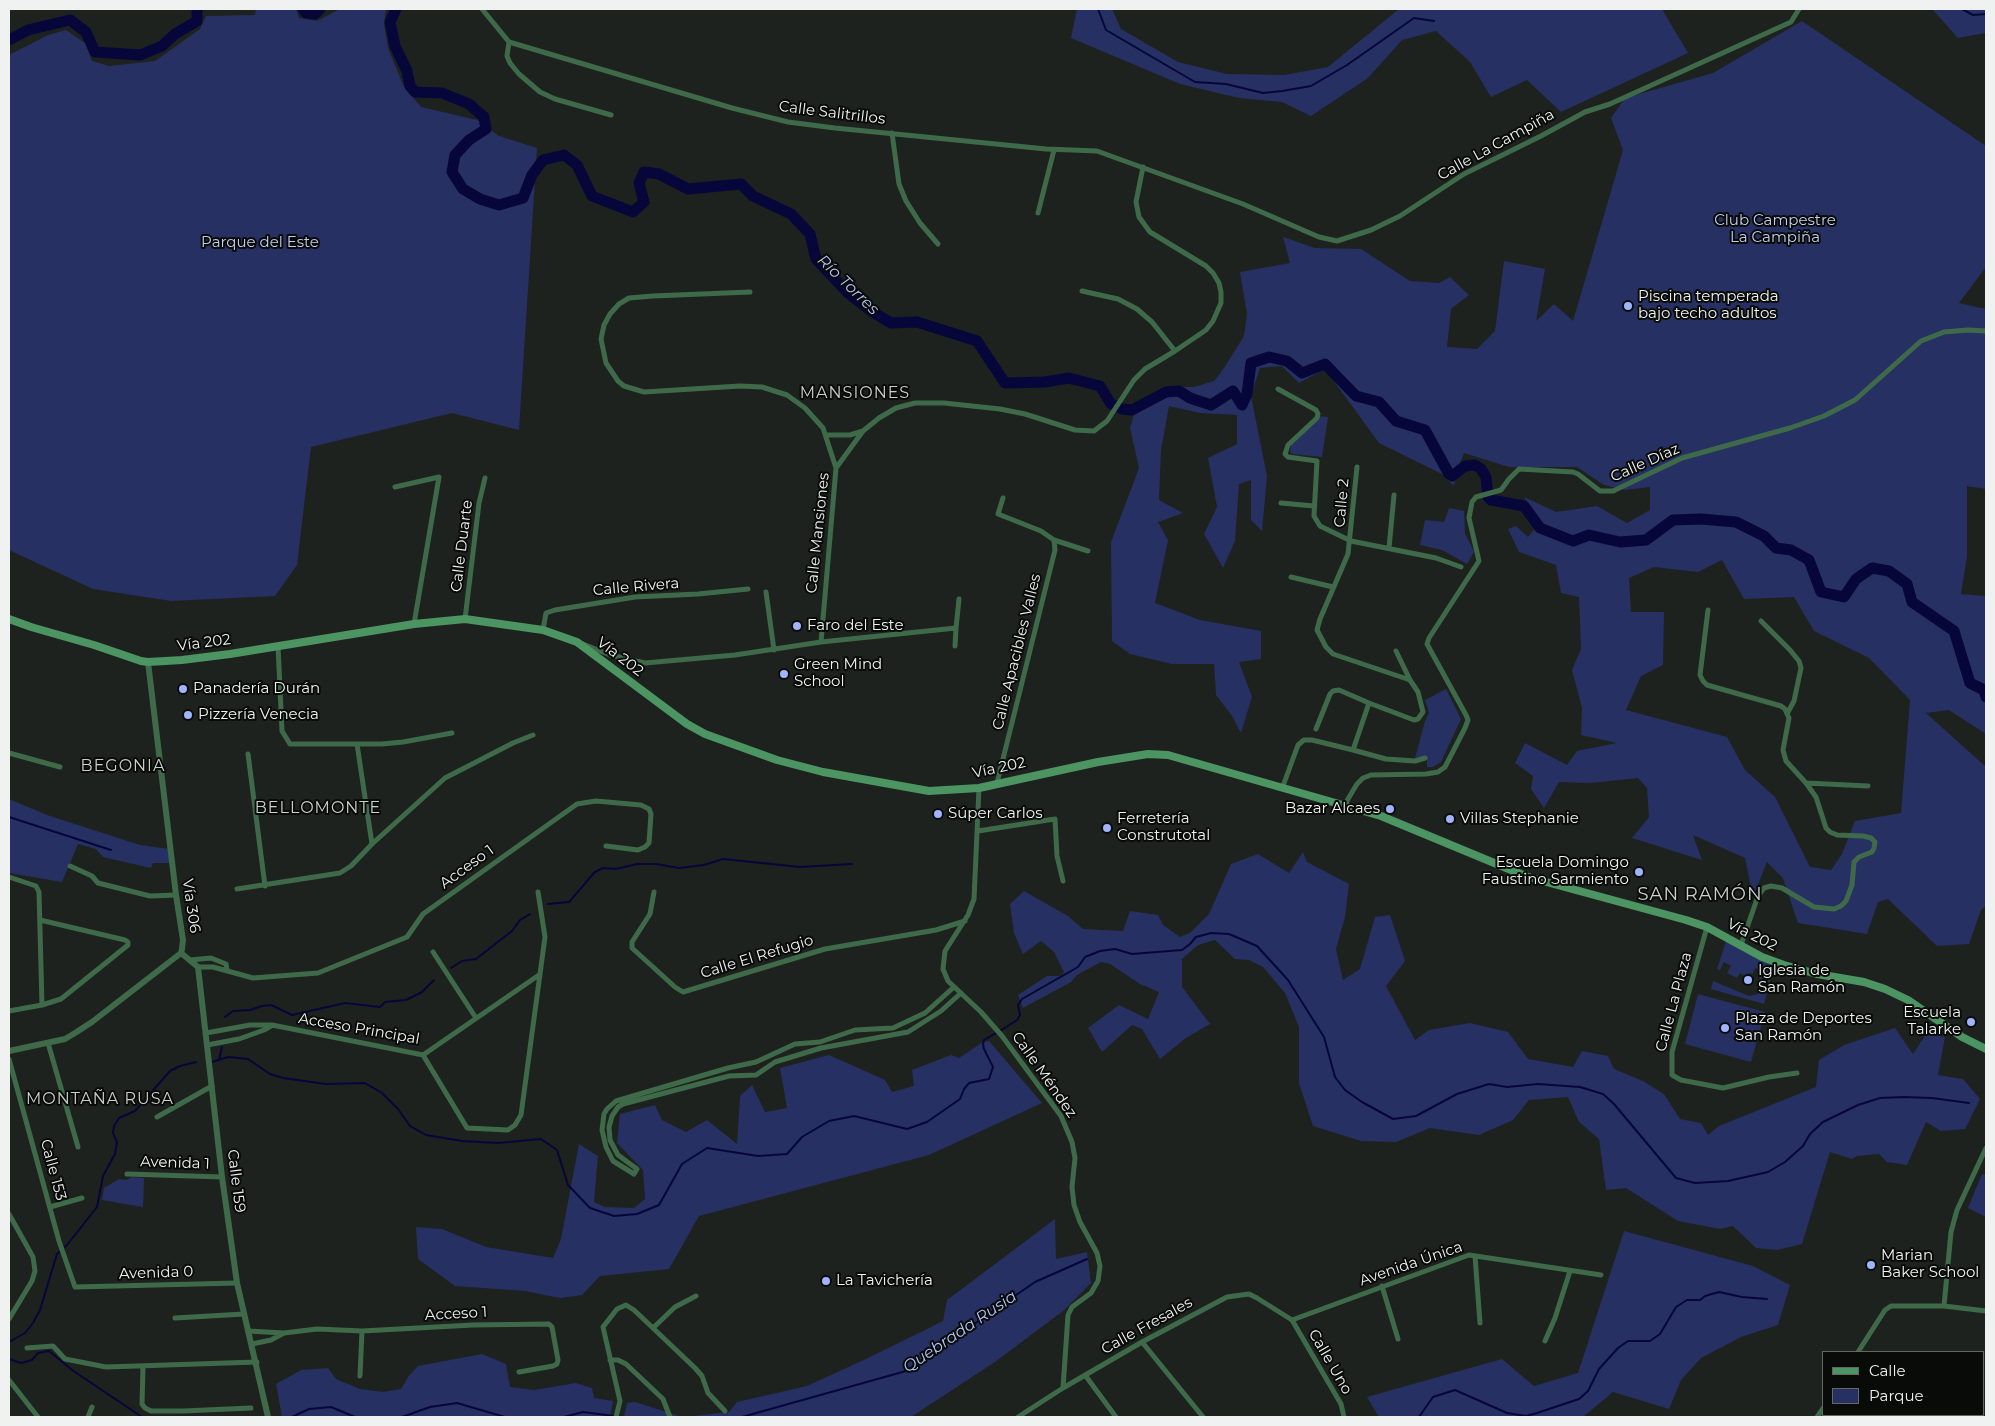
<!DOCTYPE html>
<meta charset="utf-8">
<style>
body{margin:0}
#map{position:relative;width:1995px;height:1426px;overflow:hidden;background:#1d221e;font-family:Montserrat,sans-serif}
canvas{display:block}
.frame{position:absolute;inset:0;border:10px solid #eff2f0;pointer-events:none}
.legend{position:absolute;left:1822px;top:1351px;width:162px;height:65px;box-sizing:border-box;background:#090b09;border:1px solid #656765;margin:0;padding:6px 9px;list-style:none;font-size:15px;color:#eff2f0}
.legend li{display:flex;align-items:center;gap:10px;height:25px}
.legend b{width:25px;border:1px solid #656765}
</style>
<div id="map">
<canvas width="1995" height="1426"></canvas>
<div class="frame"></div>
<ul class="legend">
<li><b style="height:6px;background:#4c9461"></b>Calle</li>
<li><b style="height:14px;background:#263062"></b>Parque</li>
</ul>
</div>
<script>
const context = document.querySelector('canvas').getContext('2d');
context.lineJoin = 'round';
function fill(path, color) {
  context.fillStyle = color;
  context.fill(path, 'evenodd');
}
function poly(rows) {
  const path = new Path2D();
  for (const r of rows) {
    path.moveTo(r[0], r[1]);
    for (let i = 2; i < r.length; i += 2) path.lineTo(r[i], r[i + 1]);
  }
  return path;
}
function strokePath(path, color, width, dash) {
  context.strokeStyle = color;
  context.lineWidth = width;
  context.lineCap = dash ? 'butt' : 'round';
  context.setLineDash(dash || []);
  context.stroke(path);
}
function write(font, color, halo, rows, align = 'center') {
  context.font = font + ' Montserrat,sans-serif';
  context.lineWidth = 4;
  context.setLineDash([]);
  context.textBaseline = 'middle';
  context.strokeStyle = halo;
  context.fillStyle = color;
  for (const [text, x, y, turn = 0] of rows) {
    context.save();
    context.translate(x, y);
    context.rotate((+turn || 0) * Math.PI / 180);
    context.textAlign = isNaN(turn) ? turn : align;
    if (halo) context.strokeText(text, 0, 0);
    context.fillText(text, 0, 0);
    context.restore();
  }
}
fill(poly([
 [256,9,296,9,299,18,317,21,340,9,386,9,384,24,388,48,404,87,421,107,477,120,499,136,537,148,519,430,452,413,311,447,297,565,275,596,171,601,93,589,9,550,9,55,48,35,66,30,85,43,92,61,109,66,155,61,200,29,206,16,255,15],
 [1077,9,1112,9,1121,29,1178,62,1227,74,1284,75,1328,67,1399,9,1662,9,1688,53,1561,112,1527,80,1491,97,1470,62,1436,31,1402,40,1368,78,1311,116,1282,102,1239,98,1180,84,1071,38],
 [1932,9,1986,9,1986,33,1958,38],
 [1802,21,1986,146,1986,267,1959,303,1986,309,1986,489,1967,486,1967,556,1961,594,1986,596,1986,734,1949,710,1926,713,1986,767,1986,906,1981,910,1969,944,1937,946,1888,899,1878,902,1867,934,1798,923,1783,878,1767,862,1753,897,1745,858,1693,835,1702,860,1632,838,1649,817,1647,788,1638,778,1591,783,1559,782,1544,808,1531,789,1533,776,1515,763,1525,743,1567,765,1577,751,1617,743,1581,735,1582,708,1572,670,1581,649,1579,597,1561,593,1556,565,1519,552,1508,529,1516,526,1528,537,1539,524,1524,497,1556,512,1597,506,1627,523,1650,510,1650,487,1625,490,1604,485,1577,467,1509,467,1464,453,1456,473,1454,486,1442,474,1379,443,1325,369,1299,383,1282,366,1260,368,1251,396,1267,476,1262,531,1251,520,1251,480,1239,484,1235,541,1223,568,1204,534,1217,507,1208,458,1237,444,1237,415,1200,413,1169,406,1161,450,1159,500,1183,513,1158,522,1168,540,1155,603,1200,620,1261,631,1261,659,1239,662,1252,697,1241,733,1232,716,1216,695,1214,664,1172,664,1130,654,1112,641,1111,542,1139,468,1130,428,1137,404,1170,387,1194,387,1214,381,1224,368,1244,336,1247,314,1240,272,1290,263,1283,237,1315,248,1361,249,1410,281,1439,283,1450,277,1469,295,1451,309,1447,347,1477,349,1495,331,1504,261,1545,269,1536,321,1554,304,1573,321,1623,150,1611,118,1625,98,1713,73],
 [1722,560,1744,599,1794,597,1814,631,1869,658,1910,700,1901,813,1855,821,1842,854,1831,870,1810,867,1775,797,1745,770,1727,737,1626,710,1641,676,1663,665,1664,612,1631,612,1629,578,1654,567,1698,572],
 [1321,416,1328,417,1322,457,1292,454,1290,452,1291,445],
 [1449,508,1464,511,1465,533,1474,552,1467,564,1442,550,1420,545,1425,520,1444,522],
 [1446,689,1461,719,1441,762,1433,767,1427,767,1427,756,1415,758,1425,721,1429,713,1425,700],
 [9,799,47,815,140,845,169,849,170,863,153,863,151,868,103,857,96,849,78,844,62,882,9,873],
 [1303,852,1307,862,1349,884,1345,917,1336,949,1343,980,1360,969,1375,917,1390,915,1405,961,1386,986,1415,1040,1429,1030,1470,1023,1508,1032,1528,1059,1573,1067,1582,1051,1608,1056,1614,1069,1643,1081,1664,1094,1680,1119,1701,1123,1708,1135,1719,1126,1816,1087,1819,1060,1844,1045,1895,1028,1913,1054,1928,1031,1945,1037,1938,1075,1963,1079,1980,1099,1965,1129,1941,1131,1926,1122,1907,1165,1887,1162,1879,1154,1857,1156,1852,1159,1830,1152,1802,1244,1777,1250,1756,1248,1733,1226,1720,1229,1678,1221,1626,1188,1606,1190,1599,1139,1579,1122,1568,1097,1529,1100,1513,1120,1479,1135,1430,1128,1396,1142,1361,1141,1313,1126,1299,1083,1299,1027,1285,993,1263,967,1249,960,1235,959,1215,940,1198,945,1182,959,1182,987,1210,1024,1186,1038,1160,1059,1142,1029,1132,1025,1102,1052,1088,1028,1119,1005,1148,1019,1159,992,1140,984,1110,964,1101,962,1077,975,1071,982,1023,1008,1018,995,1047,976,1061,976,1064,972,1054,952,1041,941,1023,954,1014,933,1010,904,1024,891,1068,916,1083,929,1123,931,1130,911,1158,915,1163,925,1180,937,1190,933,1209,914,1231,864,1258,854,1289,873],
 [1726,941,1774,965,1764,1004,1711,989,1713,981,1749,996,1758,994,1761,987,1757,985,1763,972,1755,968,1752,975,1751,973,1746,974,1746,976,1740,973,1737,978,1727,973,1731,966,1724,962,1720,970,1717,969],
 [1698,994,1765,1012,1751,1062,1685,1044],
 [989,1041,1042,1103,929,1155,699,1216,669,1269,600,1276,582,1295,560,1298,525,1291,455,1286,418,1259,416,1227,442,1229,486,1247,553,1258,561,1239,579,1144,598,1156,594,1202,605,1207,634,1208,645,1199,643,1170,617,1143,620,1114,655,1105,662,1120,686,1132,707,1120,737,1144,740,1096,752,1085,765,1112,787,1108,780,1068,829,1055,885,1080,892,1092,914,1086,912,1070,951,1055,959,1058,983,1042],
 [1982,1174,1986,1175,1986,1217,1968,1208],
 [132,1177,144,1178,143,1207,102,1200,104,1188,119,1179,126,1180],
 [1055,1219,1056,1259,1087,1252,1091,1283,1063,1311,995,1362,911,1417,684,1417,729,1412,737,1402,807,1386,868,1358,943,1321,947,1300],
 [1624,1231,1753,1266,1790,1285,1778,1325,1741,1337,1701,1358,1681,1380,1669,1409,1613,1392,1583,1417,1379,1417,1367,1397,1502,1359,1534,1386,1578,1373],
 [482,1354,506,1364,510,1387,534,1390,576,1383,592,1388,594,1398,613,1401,610,1417,282,1417,276,1384,301,1370,328,1368,336,1379,360,1389,383,1392,401,1389,408,1377,418,1366],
 [635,1402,682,1417,624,1417,627,1403]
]), '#263062');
strokePath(poly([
 [1098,9,1106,30,1195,82,1226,84,1263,93,1282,91,1311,86,1347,65,1414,18,1434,21],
 [1962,9,1973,15,1986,14],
 [9,817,111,850],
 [548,904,569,902,595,872,603,868,616,869,637,864,656,864,679,868,704,865,723,859,800,867,852,864],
 [451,968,462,961,476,959,512,931,520,920,530,914],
 [225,1017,233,1011,250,1010,262,1006,271,1005,292,1015,345,1003,380,1007,385,1002,406,1000,422,992,434,980],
 [1000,1031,1017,1020,1020,1015,1018,1005,1022,999,1078,967,1085,957,1100,951,1115,949,1132,954,1182,950,1190,944,1196,937,1211,933,1229,934,1257,946,1288,980,1324,1037,1335,1077,1345,1090,1362,1102,1393,1119,1416,1116,1457,1094,1489,1084,1507,1087,1538,1084,1580,1087,1603,1094,1614,1104,1676,1178,1695,1183,1728,1181,1768,1172,1785,1162,1803,1146,1810,1134,1823,1122,1858,1105,1880,1098,1903,1097,1932,1098,1969,1103],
 [219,1060,222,1047],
 [212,1062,228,1057,248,1059,270,1074,283,1078,326,1084,365,1083,382,1093,398,1109,410,1126,426,1135,462,1141,498,1143,541,1139,557,1150,568,1185,590,1208,614,1216,637,1214,659,1205,682,1164,707,1148,758,1156,787,1154,802,1137,829,1121,854,1116,907,1129,927,1122,960,1099,964,1089,969,1083,989,1079,993,1067,984,1049,983,1044,984,1040,996,1033],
 [9,1342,25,1333,33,1323,40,1310,57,1254,67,1245,97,1207,103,1176,115,1154,117,1142,113,1133,114,1126,119,1118,135,1111,170,1071,180,1066,196,1062],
 [9,1359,21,1363,32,1360,38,1353,49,1351,72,1370,142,1417],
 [292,1417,309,1409,331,1407,355,1417],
 [402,1417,430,1407,457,1403,505,1417],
 [564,1417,583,1412,622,1417],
 [742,1417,906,1371,1035,1282,1087,1259],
 [1419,1417,1433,1397,1455,1390,1507,1413,1526,1416,1537,1413,1579,1399,1588,1391,1599,1369,1618,1348,1628,1341,1650,1341,1660,1334,1676,1307,1687,1300,1700,1300,1705,1296,1719,1292,1742,1297,1767,1299]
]), '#07063b', 2);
strokePath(poly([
 [303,9,306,13,315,14,320,9],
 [396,9,390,22,395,46,407,71,410,86,415,92,442,93,469,104,484,117,486,129,469,140,455,155,452,172,463,189,480,199,499,205,523,198,532,175,543,160,564,155,577,165,592,196,633,212,644,202,639,183,644,172,659,174,688,189,741,184,753,196,791,214,810,234,816,259,848,293,871,311,891,323,917,322,977,341,1005,383,1045,382,1069,378,1100,386,1111,404,1122,409,1132,410,1166,392,1179,391,1190,398,1211,405,1233,391,1242,405,1247,394,1251,363,1269,357,1287,361,1302,373,1325,364,1356,396,1379,402,1396,421,1425,430,1449,474,1452,476,1465,466,1475,465,1481,469,1486,477,1488,497,1491,500,1524,506,1540,528,1573,541,1589,535,1620,542,1646,540,1673,520,1701,519,1736,522,1764,536,1776,548,1791,550,1809,560,1821,592,1844,597,1856,579,1872,568,1889,571,1907,584,1912,602,1954,631,1970,683,1984,690,1986,697],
 [9,40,28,30,70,20,86,32,95,52,140,55,162,46,175,34,197,21,197,9]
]), '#07063b', 11);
strokePath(poly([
 [482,9,509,42,732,108,788,122,835,128,1046,149,1097,151,1243,204,1319,237,1337,241,1371,230,1400,216,1464,174,1541,136,1585,112,1610,104,1791,22,1799,9],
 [509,42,507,56,510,63,519,74,540,92,555,99,611,115],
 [892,133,899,184,906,201,920,223,938,244],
 [1038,213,1054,150],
 [1082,291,1118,299,1137,309,1152,322,1175,351],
 [750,292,653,296,629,298,619,304,610,314,604,325,601,339,606,363,618,381,624,386,644,392,740,386,762,387,787,395,805,408,823,428,836,468],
 [1278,389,1316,410,1318,414,1317,418,1288,445,1285,454,1288,457,1317,461,1314,516,1320,526,1351,541,1436,558,1461,567],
 [827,435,850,435,863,431],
 [395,487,439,477,414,624],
 [1281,503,1314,506],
 [1054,540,1088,551],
 [1389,548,1394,495],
 [1291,577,1333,587],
 [766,592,774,650],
 [1708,610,1700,675,1703,681,1707,685,1781,706,1785,709,1789,718,1783,750,1786,761,1806,783,1816,797,1826,828,1830,832,1837,835,1863,836,1871,838,1875,842,1874,848,1872,852,1859,857,1854,862,1852,885,1846,901,1841,906,1834,909,1814,907,1782,888,1771,886,1764,888,1758,896,1741,945],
 [465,619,479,503,485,478],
 [1761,621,1790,650,1799,661,1801,668,1794,701,1788,712],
 [543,630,546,613,555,610,635,597,698,594,748,589],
 [821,642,836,468,863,431,879,418,896,408,915,403,944,403,1000,409,1025,414,1075,430,1094,431,1107,421,1134,380,1145,369,1175,351,1206,330,1213,321,1221,303,1221,292,1219,283,1213,273,1206,266,1150,232,1139,217,1136,202,1143,167],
 [583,644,610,655,645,663,735,655,821,642,956,628,959,599],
 [278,646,282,731,290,744,382,744,403,742,452,733],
 [955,646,956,628],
 [1396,651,1410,680],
 [1316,729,1330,694,1333,691,1339,690,1369,703],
 [357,744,372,844],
 [1353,750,1386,759,1415,761,1425,758],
 [9,753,60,767],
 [248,754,265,886],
 [997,783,1055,550,1054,540,1041,531,998,514,1003,498],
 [1806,783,1868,786],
 [1283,786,1298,745,1304,740,1312,740,1353,750,1369,703,1414,720,1418,719,1423,712,1418,692,1410,680,1333,654,1326,647,1317,630,1320,619,1348,554,1357,467],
 [979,788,974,899,968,915,945,951,943,969,948,981,981,1012,1002,1036,1061,1116,1072,1142,1075,1158,1072,1187,1074,1205,1080,1222,1097,1253,1100,1266,1098,1281,1091,1293,1072,1307,1068,1315,1063,1388],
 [1345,804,1357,784,1363,778,1371,775,1426,774,1438,772,1445,767,1465,728,1468,720,1466,715,1427,644,1429,638,1479,561,1469,518,1472,502,1476,497,1501,490,1509,479,1519,469,1573,472,1578,474,1600,491,1613,491,1682,458,1790,428,1824,416,1855,400,1921,341,1944,332,1968,330,1986,331],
 [978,831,1055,819,1057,856,1063,881],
 [70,866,92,876,98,883,150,896,176,895],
 [9,877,36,886,39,892,42,1005],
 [237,889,340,873,351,866,372,844,445,778,513,743,533,735],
 [654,892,650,914,632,942,632,948,675,987,683,992,825,949,936,930,965,921],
 [1707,927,1672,1052,1672,1075,1681,1080,1723,1088,1769,1077,1797,1073],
 [433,952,476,1018],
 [190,960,211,958,226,964,227,970],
 [198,967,213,967,253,978,318,973,407,937,423,914,577,804,596,801,641,805,649,809,651,814,649,843,645,847,638,850,606,846],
 [954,987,925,1013,893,1028,855,1030,820,1042,795,1044,756,1062,728,1068,616,1101,607,1109,604,1114,602,1130,606,1147,613,1161,634,1174,637,1169,618,1155,610,1140,609,1127,612,1116,618,1107,623,1104,729,1076,756,1075,775,1062,821,1048,908,1032,941,1011,961,993],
 [9,1011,42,1005,61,999,128,945,128,942,125,940,40,920],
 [206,1033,250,1025,272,1025,423,1055,539,975],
 [48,1043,78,1147],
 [207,1045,239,1039,264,1030,271,1026],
 [423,1055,467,1128,508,1130,515,1125,521,1115,545,937,538,892],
 [9,1059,59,1241,75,1287,237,1283],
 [157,1117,212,1086],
 [127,1174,222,1177],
 [50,1207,82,1198],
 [9,1214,33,1257,35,1271,32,1281,9,1319],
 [1475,1256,1480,1323],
 [1382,1286,1398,1339],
 [1944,1306,1986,1311],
 [175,1318,244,1314],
 [1292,1320,1469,1255,1601,1275],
 [653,1328,675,1307,696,1296],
 [248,1331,284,1333,317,1329,362,1331,473,1325,549,1324,552,1327,558,1360,557,1364,553,1366,519,1372],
 [1545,1341,1555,1318,1570,1271],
 [1142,1342,1203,1417],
 [252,1344,271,1340,284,1333],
 [27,1348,53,1346,65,1359,106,1367,257,1362],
 [1858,1352,1885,1310,1891,1306,1944,1306,1951,1232,1957,1210,1986,1148],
 [610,1360,618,1360,626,1364,663,1399,670,1417],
 [143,1367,142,1404,145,1408,151,1411,183,1411,251,1408],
 [1085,1375,1116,1417],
 [360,1376,362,1331],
 [9,1380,38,1417],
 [88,1417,92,1407],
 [616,1417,620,1401,603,1327,617,1309,626,1305,634,1310,695,1368,702,1376,708,1393,725,1411],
 [1018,1417,1063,1388,1142,1342,1227,1297,1249,1294,1257,1298,1292,1320,1341,1404,1344,1417],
 [1817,1417,1824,1407]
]), '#3f6a4a', 5);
strokePath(poly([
 [181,953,198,967,222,1177,237,1283,268,1417],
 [9,1051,65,1039,75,1033,92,1022,181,953,182,949,183,940,176,895,148,662]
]), '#3f6a4a', 6);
strokePath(poly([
 [9,619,31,627,94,645,141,661,148,662,182,660,230,654,414,624,465,619,543,630,577,642,687,724,705,734,777,760,823,772,929,791,979,788,1098,762,1148,754,1168,755,1381,816,1528,877,1686,920,1707,927,1762,957,1784,965,1817,974,1864,982,1885,989,1908,1000,1962,1037,1986,1049]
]), '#4c9461', 8);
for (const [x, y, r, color] of [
 [1628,306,5,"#a0b3fd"],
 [797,626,5,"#a0b3fd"],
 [784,674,5,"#a0b3fd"],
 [183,689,5,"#a0b3fd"],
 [188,715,5,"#a0b3fd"],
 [1390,809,5,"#a0b3fd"],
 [938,814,5,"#a0b3fd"],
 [1450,819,5,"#a0b3fd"],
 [1107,828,5,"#a0b3fd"],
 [1639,872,5,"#a0b3fd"],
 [1748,980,5,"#a0b3fd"],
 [1971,1022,5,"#a0b3fd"],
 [1725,1028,5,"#a0b3fd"],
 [1871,1265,5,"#a0b3fd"],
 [826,1281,5,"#a0b3fd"]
]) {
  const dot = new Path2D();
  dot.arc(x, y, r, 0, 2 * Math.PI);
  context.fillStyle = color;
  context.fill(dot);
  strokePath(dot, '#090b09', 2);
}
write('15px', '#eff2f0', '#090b09', [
 ["Calle Salitrillos",832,113,7],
 ["Calle La Campiña",1496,145,-29],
 ["Calle Díaz",1645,463,-24],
 ["Calle 2",1342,503,-85],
 ["Calle Mansiones",818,533,-84],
 ["Calle Duarte",462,546,-83],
 ["Calle Rivera",636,587,-5],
 ["Vía 202",204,643,-7],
 ["Calle Apacibles Valles",1017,652,-76],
 ["Vía 202",620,657,37],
 ["Vía 202",999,768,-12],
 ["Acceso 1",467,867,-36],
 ["Vía 306",191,906,82],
 ["Vía 202",1752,935,27],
 ["Calle El Refugio",757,957,-17],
 ["Calle La Plaza",1674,1002,-75],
 ["Acceso Principal",359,1029,10],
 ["Calle Méndez",1044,1075,55],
 ["Avenida 1",175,1163,2],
 ["Calle 153",53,1170,75],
 ["Calle 159",236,1181,83],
 ["Avenida Única",1411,1264,-19],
 ["Avenida 0",156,1273,-2],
 ["Acceso 1",456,1314,-3],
 ["Calle Fresales",1147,1326,-29],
 ["Calle Uno",1330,1362,60]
]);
write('15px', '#c2cdf0', '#090b09', [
 ["Club Campestre",1775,221],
 ["La Campiña",1775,238],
 ["Parque del Este",260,243]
]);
write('15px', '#eff2f0', '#090b09', [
 ["Piscina temperada",1638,297],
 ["bajo techo adultos",1638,314],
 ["Faro del Este",807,626],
 ["Green Mind",794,665],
 ["School",794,682],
 ["Panadería Durán",193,689],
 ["Pizzería Venecia",198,715],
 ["Bazar Alcaes",1380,809,"right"],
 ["Súper Carlos",948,814],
 ["Ferretería",1117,819],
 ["Construtotal",1117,836],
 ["Villas Stephanie",1460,819],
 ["Escuela Domingo",1629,863,"right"],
 ["Faustino Sarmiento",1629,880,"right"],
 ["Iglesia de",1758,971],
 ["San Ramón",1758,988],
 ["Escuela",1961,1013,"right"],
 ["Talarke",1961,1030,"right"],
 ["Plaza de Deportes",1735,1019],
 ["San Ramón",1735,1036],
 ["Marian",1881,1256],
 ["Baker School",1881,1273],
 ["La Tavichería",836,1281]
], 'left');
write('italic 16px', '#b4c2f6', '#090b09', [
 ["Río Torres",848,285,44],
 ["Quebrada Rusia",960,1332,-34]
]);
context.letterSpacing = '1px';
write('16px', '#cad0cb', '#090b09', [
 ["MANSIONES",855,393],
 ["BEGONIA",123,766],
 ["BELLOMONTE",318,808],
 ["MONTAÑA RUSA",100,1099]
]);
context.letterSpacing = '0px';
context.letterSpacing = '1px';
write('18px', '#cad0cb', '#090b09', [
 ["SAN RAMÓN",1700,895]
]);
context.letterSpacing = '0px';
</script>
